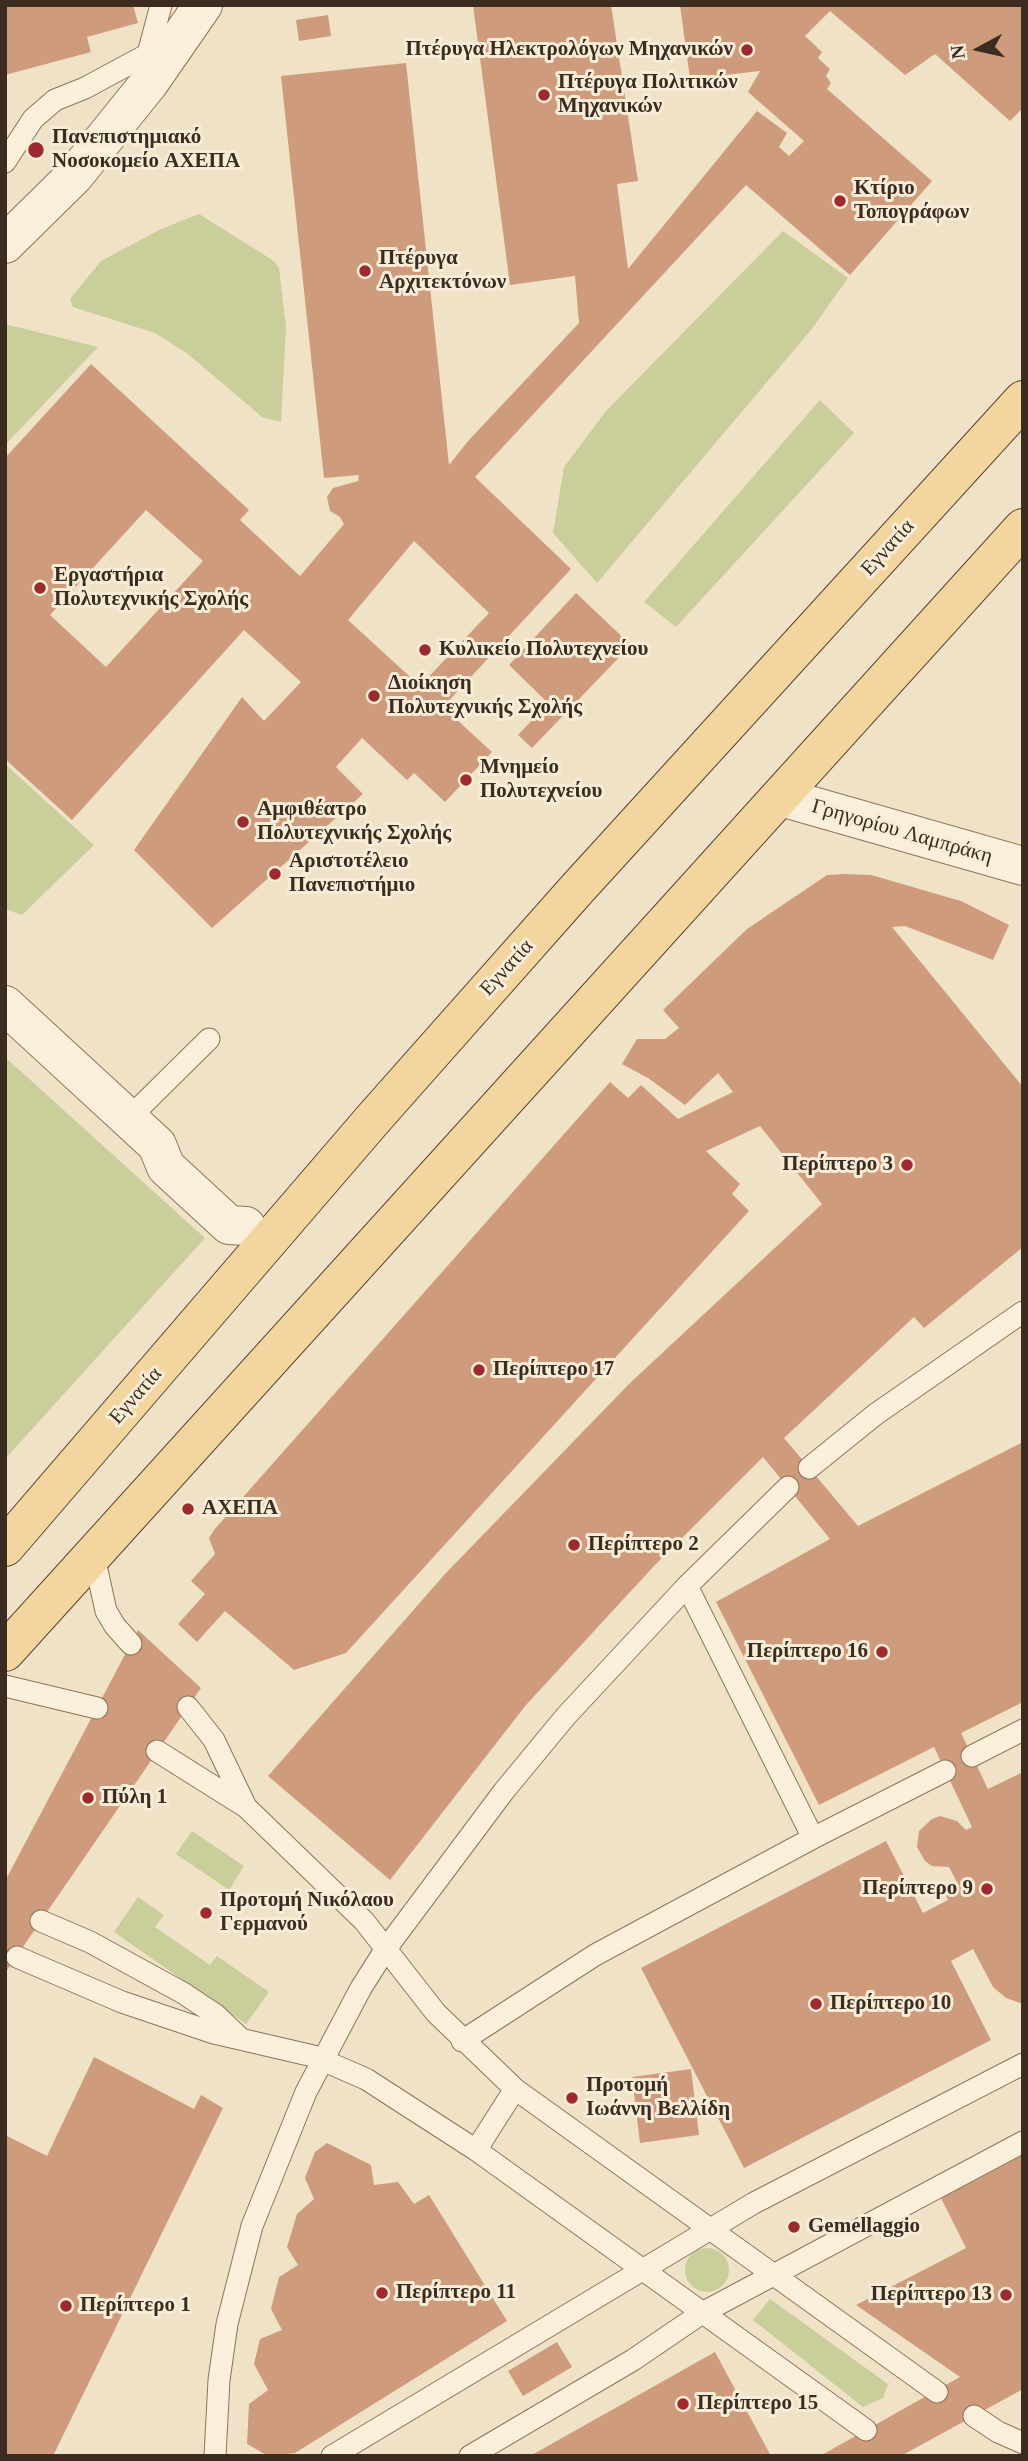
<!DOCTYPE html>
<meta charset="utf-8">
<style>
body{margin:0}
#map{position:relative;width:1028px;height:2461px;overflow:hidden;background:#f0e2c7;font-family:"Times New Roman",serif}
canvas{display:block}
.frame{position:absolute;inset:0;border:7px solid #3c2c20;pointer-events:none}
.north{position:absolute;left:944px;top:14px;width:70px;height:70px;-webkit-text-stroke:5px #f7ecd7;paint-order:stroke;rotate:262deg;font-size:19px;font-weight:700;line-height:28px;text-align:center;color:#3c2c20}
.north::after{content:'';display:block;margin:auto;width:24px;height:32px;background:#3c2c20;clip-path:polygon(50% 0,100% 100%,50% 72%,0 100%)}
</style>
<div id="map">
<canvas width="1028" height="2461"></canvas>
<div class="frame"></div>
<div class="north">N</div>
</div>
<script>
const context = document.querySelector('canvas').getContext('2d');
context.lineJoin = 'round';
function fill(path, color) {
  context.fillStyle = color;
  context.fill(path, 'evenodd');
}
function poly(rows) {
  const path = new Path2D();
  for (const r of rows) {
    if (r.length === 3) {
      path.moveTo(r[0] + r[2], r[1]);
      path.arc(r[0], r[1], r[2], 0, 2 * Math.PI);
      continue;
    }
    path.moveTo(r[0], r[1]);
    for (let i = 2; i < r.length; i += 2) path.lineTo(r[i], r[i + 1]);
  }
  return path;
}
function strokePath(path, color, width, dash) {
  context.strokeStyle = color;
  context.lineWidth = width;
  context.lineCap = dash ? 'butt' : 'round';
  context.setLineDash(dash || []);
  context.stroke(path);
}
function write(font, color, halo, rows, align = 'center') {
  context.font = font + ' "Times New Roman",serif';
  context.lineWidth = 6;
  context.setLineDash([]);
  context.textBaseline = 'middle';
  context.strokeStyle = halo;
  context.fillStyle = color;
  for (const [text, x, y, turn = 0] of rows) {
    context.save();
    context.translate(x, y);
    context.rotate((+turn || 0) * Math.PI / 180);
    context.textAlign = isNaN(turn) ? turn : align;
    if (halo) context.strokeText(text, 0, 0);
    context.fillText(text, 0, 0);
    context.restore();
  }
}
fill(poly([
 [199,214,274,261,279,268,286,327,281,422,262,417,188,354,155,333,73,307,70,299,101,261,161,229],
 [783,231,848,278,811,330,597,583,553,533,564,467,606,411],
 [5,324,98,347,5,445],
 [820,400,854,433,676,627,644,602],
 [5,764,94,845,22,915,5,909],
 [5,1057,205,1238,5,1459],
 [192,1831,244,1866,229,1890,176,1854],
 [138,1897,164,1915,155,1927,210,1965,217,1956,269,1992,246,2024,114,1932],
 [707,2270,22],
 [770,2299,888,2384,883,2398,863,2407,753,2320]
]), '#cace9a');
fill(poly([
 [5,5,133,5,138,23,87,37,91,52,5,75],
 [473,5,611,5,638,181,617,184,628,269,757,111,787,133,779,147,789,156,804,141,748,92,760,71,690,79,680,5,1023,5,1023,108,1010,121,935,54,905,75,830,11,805,36,822,52,818,58,830,69,826,76,831,83,827,89,932,181,850,275,746,185,475,477,571,569,443,707,492,752,445,802,414,773,407,780,362,738,336,767,363,794,212,928,134,850,242,697,264,721,301,682,244,630,72,820,5,759,5,458,91,364,249,510,240,520,300,576,344,524,340,517,330,511,327,497,333,488,358,481,359,475,324,478,281,76,406,63,449,465,469,440,579,323,575,276,510,285],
 [146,510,203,561,106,667,50,615],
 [414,541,489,613,420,686,348,620],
 [328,15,331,36,299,41,296,20],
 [576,593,631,645,532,748,518,735,548,703,509,665],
 [845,874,871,875,961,901,1009,925,993,960,905,926,892,927,1023,1087,1023,1247,924,1328,914,1317,784,1438,858,1526,1023,1442,1023,1702,961,1733,988,1789,1023,1772,1023,2004,1006,1998,993,1987,973,1949,951,1961,991,2040,744,2168,641,1968,886,1841,923,1913,948,1900,945,1893,959,1886,949,1867,932,1866,925,1861,917,1847,919,1831,932,1819,940,1816,957,1821,966,1830,972,1827,934,1747,819,1805,716,1602,830,1539,763,1457,654,1566,526,1705,390,1880,268,1776,445,1574,629,1384,822,1204,760,1126,706,1151,740,1184,732,1194,749,1211,346,1653,294,1670,225,1611,197,1642,178,1624,205,1594,191,1581,215,1554,209,1538,214,1530,610,1082,628,1098,641,1085,678,1119,733,1092,718,1073,685,1105,648,1078,622,1064,637,1039,665,1039,679,1028,663,1010,747,929,827,875],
 [138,1630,201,1688,5,1973,5,1881],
 [94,2057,194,2109,201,2095,223,2108,53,2456,5,2456,5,2135,47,2156],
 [691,2069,699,2135,640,2143,632,2077],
 [327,2143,371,2165,374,2185,398,2182,414,2204,429,2195,507,2321,295,2453,268,2456,247,2444,249,2404,268,2390,254,2364,260,2339,282,2330,271,2309,279,2277,298,2265,287,2247,297,2214,314,2199,305,2178,315,2152],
 [1023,2154,1023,2389,901,2456,820,2456,960,2377,856,2305,966,2248,940,2196],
 [557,2342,572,2367,523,2396,508,2371],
 [715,2352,771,2456,530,2456]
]), '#ce9c7c');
const lane = poly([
 [5,162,33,119,55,100,85,88,148,54,161,5],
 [129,1118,209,1039],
 [809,1468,876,1414,1023,1312],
 [93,1552,106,1611,115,1626,131,1644],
 [687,1586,813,1838],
 [5,1686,97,1708],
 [188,1707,214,1740,246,1807],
 [157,1751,246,1807,364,1921,436,2013,515,2089,937,2392],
 [972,1756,1023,1730],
 [41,1921,90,1942,183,1993,216,2015,239,2037],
 [17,1957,122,2002,214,2033,313,2056,366,2079,476,2150,866,2430],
 [462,2041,595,1955,813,1838,945,1771],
 [476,2150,515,2089],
 [974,2416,998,2432,1023,2443],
 [215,2456,219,2380,227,2324,252,2226,306,2092,361,1988,385,1950,504,1791,566,1716,687,1586,788,1487],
 [332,2456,754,2203,1023,2064],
 [470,2456,633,2360,702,2313,1023,2142]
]);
const street = poly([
 [5,244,74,176,149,83,203,5],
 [781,797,1023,866],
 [5,1005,157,1145,166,1167,229,1225,246,1226]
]);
const primary = poly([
 [5,1547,374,1118,577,889,1023,400],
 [5,1652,1023,528]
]);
strokePath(lane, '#8c745b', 23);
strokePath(street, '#8c745b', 40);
strokePath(primary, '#5a4230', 40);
strokePath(lane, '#faefdb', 21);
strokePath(street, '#faefdb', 38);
strokePath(primary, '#f3d69f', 38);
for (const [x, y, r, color] of [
 [747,50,7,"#9c2a2e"],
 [544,95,7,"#9c2a2e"],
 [36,150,9,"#9c2a2e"],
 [840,201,7,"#9c2a2e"],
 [365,271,7,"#9c2a2e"],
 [40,588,7,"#9c2a2e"],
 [425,650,7,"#9c2a2e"],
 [374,696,7,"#9c2a2e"],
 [466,780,7,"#9c2a2e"],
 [243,822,7,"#9c2a2e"],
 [275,874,7,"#9c2a2e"],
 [907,1165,7,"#9c2a2e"],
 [479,1370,7,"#9c2a2e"],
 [188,1509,7,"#9c2a2e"],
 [574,1545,7,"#9c2a2e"],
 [882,1652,7,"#9c2a2e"],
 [88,1798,7,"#9c2a2e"],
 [987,1889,7,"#9c2a2e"],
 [206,1913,7,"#9c2a2e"],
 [816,2004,7,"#9c2a2e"],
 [572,2098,7,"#9c2a2e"],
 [794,2227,7,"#9c2a2e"],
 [382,2293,7,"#9c2a2e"],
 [1006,2295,7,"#9c2a2e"],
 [66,2306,7,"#9c2a2e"],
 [683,2404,7,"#9c2a2e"]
]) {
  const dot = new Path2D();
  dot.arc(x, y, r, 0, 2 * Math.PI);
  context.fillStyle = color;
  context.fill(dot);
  strokePath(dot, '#f7ecd7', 2.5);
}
write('bold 21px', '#3c2c20', '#f7ecd7', [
 ["Πτέρυγα Ηλεκτρολόγων Μηχανικών",733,50,"right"],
 ["Πτέρυγα Πολιτικών",558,83],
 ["Μηχανικών",558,107],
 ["Πανεπιστημιακό",52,138],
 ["Νοσοκομείο ΑΧΕΠΑ",52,162],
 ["Κτίριο",854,189],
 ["Τοπογράφων",854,213],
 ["Πτέρυγα",379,259],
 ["Αρχιτεκτόνων",379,283],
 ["Εργαστήρια",54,576],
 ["Πολυτεχνικής Σχολής",54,600],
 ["Κυλικείο Πολυτεχνείου",439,650],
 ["Διοίκηση",388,684],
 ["Πολυτεχνικής Σχολής",388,708],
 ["Μνημείο",480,768],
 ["Πολυτεχνείου",480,792],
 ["Αμφιθέατρο",257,810],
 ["Πολυτεχνικής Σχολής",257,834],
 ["Αριστοτέλειο",289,862],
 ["Πανεπιστήμιο",289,886],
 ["Περίπτερο 3",893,1165,"right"],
 ["Περίπτερο 17",493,1370],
 ["ΑΧΕΠΑ",202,1509],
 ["Περίπτερο 2",588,1545],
 ["Περίπτερο 16",868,1652,"right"],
 ["Πύλη 1",102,1798],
 ["Περίπτερο 9",973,1889,"right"],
 ["Προτομή Νικόλαου",220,1901],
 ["Γερμανού",220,1925],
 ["Περίπτερο 10",830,2004],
 ["Προτομή",586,2086],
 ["Ιωάννη Βελλίδη",586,2110],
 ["Gemellaggio",808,2227],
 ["Περίπτερο 11",396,2293],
 ["Περίπτερο 13",992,2295,"right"],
 ["Περίπτερο 1",80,2306],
 ["Περίπτερο 15",697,2404]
], 'left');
write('21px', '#3c2c20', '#f7ecd7', [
 ["Εγνατία",888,548,-48],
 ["Γρηγορίου Λαμπράκη",902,832,16],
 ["Εγνατία",507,968,-48],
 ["Εγνατία",136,1396,-49]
]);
</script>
